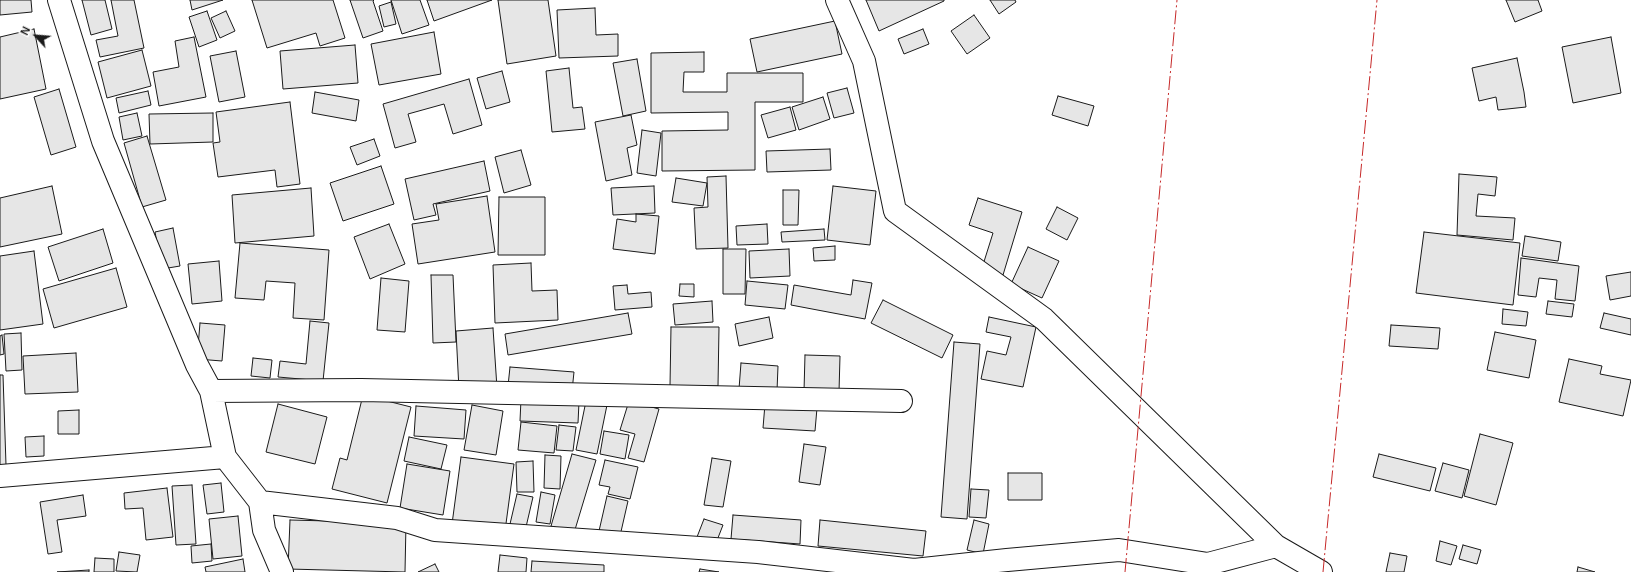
<!DOCTYPE html>
<style>
body{margin:0}
#map{position:relative;width:1631px;height:572px;overflow:hidden;background:#fff;font-family:Arial,sans-serif}
canvas{display:block}
.north{position:absolute;left:16px;top:16px;width:40px;height:40px;-webkit-text-stroke:3px #fff;paint-order:stroke;rotate:296deg;font-size:11px;font-weight:700;line-height:16px;text-align:center;color:#1a1a1a}
.north::after{content:'';display:block;margin:auto;width:14px;height:18px;background:#1a1a1a;clip-path:polygon(50% 0,100% 100%,50% 72%,0 100%)}
</style>
<div id="map">
<canvas width="1631" height="572"></canvas>
<div class="north">N</div>
</div>
<script>
const context = document.querySelector('canvas').getContext('2d');
context.lineJoin = 'round';
function fill(path, color) {
  context.fillStyle = color;
  context.fill(path, 'evenodd');
}
function poly(rows) {
  const path = new Path2D();
  for (const r of rows) {
    path.moveTo(r[0], r[1]);
    for (let i = 2; i < r.length; i += 2) path.lineTo(r[i], r[i + 1]);
  }
  return path;
}
function strokePath(path, color, width, dash) {
  context.strokeStyle = color;
  context.lineWidth = width;
  context.lineCap = dash ? 'butt' : 'round';
  context.setLineDash(dash || []);
  context.stroke(path);
}
const building = poly([
 [0,0,31,0,32,12,0,15,0,0],
 [82,0,105,0,112,29,91,35,82,0],
 [111,0,134,0,144,48,100,57,96,40,118,36,111,0],
 [190,0,223,0,192,10,190,0],
 [252,0,333,0,345,38,320,46,316,33,267,48,252,0],
 [350,0,374,0,373,1,383,31,363,38,350,0],
 [391,0,420,0,429,25,402,34,391,0],
 [427,0,492,0,434,21,427,0],
 [498,0,548,0,556,56,507,64,498,0],
 [866,0,944,0,944,1,879,31,866,0],
 [990,0,1015,0,1016,2,999,14,990,0],
 [1506,0,1538,0,1542,11,1515,22,1506,0],
 [391,2,396,24,384,27,379,6,391,2],
 [595,8,596,35,618,34,618,56,559,58,557,10,595,8],
 [207,11,217,40,199,47,189,17,207,11],
 [226,11,235,31,220,38,211,18,226,11],
 [974,15,990,38,967,54,951,31,974,15],
 [835,21,842,54,757,72,750,39,835,21],
 [34,29,46,89,0,99,0,37,34,29],
 [923,29,929,44,904,54,898,39,923,29],
 [434,32,441,74,379,85,371,44,434,32],
 [194,37,206,97,159,106,153,72,179,67,175,41,194,37],
 [1611,37,1621,93,1573,103,1562,47,1611,37],
 [355,45,358,83,283,89,280,51,355,45],
 [142,50,151,86,107,98,98,62,142,50],
 [236,51,245,97,219,102,210,56,236,51],
 [704,52,704,72,684,72,683,92,727,92,727,73,803,73,803,102,755,102,755,170,662,171,662,131,728,130,728,112,651,113,651,53,704,52],
 [1517,58,1524,92,1526,107,1498,110,1496,97,1479,101,1472,68,1517,58],
 [637,59,646,111,623,116,613,63,637,59],
 [569,68,573,108,582,107,585,129,552,132,546,71,569,68],
 [502,71,510,102,486,109,477,78,502,71],
 [469,79,482,125,453,134,444,104,408,114,416,142,395,148,383,104,469,79],
 [847,88,854,113,834,118,827,93,847,88],
 [59,89,76,147,51,155,34,97,59,89],
 [148,91,151,105,119,113,116,98,148,91],
 [315,92,359,100,356,121,312,113,315,92],
 [1058,96,1094,106,1088,126,1052,115,1058,96],
 [823,97,830,119,799,130,792,107,823,97],
 [290,102,300,184,277,187,275,170,218,177,213,143,220,142,216,112,290,102],
 [790,107,796,130,768,138,761,115,790,107],
 [137,113,142,136,123,140,119,117,137,113],
 [213,113,213,142,150,144,149,114,213,113],
 [631,115,637,145,627,148,632,175,606,181,595,122,631,115],
 [642,130,661,133,656,176,637,173,642,130],
 [147,136,166,200,142,207,124,143,147,136],
 [374,139,380,156,357,165,350,147,374,139],
 [830,149,831,170,767,172,766,151,830,149],
 [521,150,531,185,504,193,495,157,521,150],
 [484,161,490,191,433,204,436,215,414,220,405,179,484,161],
 [381,166,394,204,343,221,330,183,381,166],
 [1459,174,1497,177,1495,196,1478,194,1476,216,1515,218,1513,240,1457,235,1459,174],
 [726,176,728,248,696,249,694,208,708,207,707,177,726,176],
 [676,178,707,183,703,206,672,202,676,178],
 [52,186,62,234,0,247,0,198,52,186],
 [654,186,655,213,613,215,611,188,654,186],
 [833,186,876,191,870,245,827,240,833,186],
 [311,188,314,236,235,243,232,195,311,188],
 [783,190,799,190,798,225,783,225,783,190],
 [487,196,495,252,418,264,412,224,439,220,436,204,487,196],
 [499,197,545,197,545,255,498,255,499,197],
 [978,198,1022,212,1003,275,982,268,993,233,969,225,978,198],
 [1057,207,1078,218,1067,240,1046,229,1057,207],
 [636,214,659,216,655,254,613,249,617,219,636,222,636,214],
 [389,224,405,264,370,279,354,237,389,224],
 [767,224,768,244,737,245,736,226,767,224],
 [173,228,180,266,162,269,155,232,173,228],
 [103,229,113,263,59,281,48,247,103,229],
 [824,229,825,240,782,242,781,232,824,229],
 [1424,232,1520,243,1513,305,1416,293,1424,232],
 [1525,236,1561,242,1558,261,1522,256,1525,236],
 [240,243,329,250,324,320,293,318,295,283,266,281,264,300,235,298,240,243],
 [835,246,835,260,814,261,813,248,835,246],
 [1028,247,1059,261,1042,298,1011,284,1028,247],
 [723,249,746,249,745,294,723,294,723,249],
 [789,249,790,276,750,278,749,251,789,249],
 [34,251,43,324,0,330,0,256,34,251],
 [1521,258,1579,266,1575,301,1555,299,1557,280,1539,278,1536,297,1518,295,1521,258],
 [219,261,222,301,192,304,188,264,219,261],
 [531,263,532,291,557,290,558,320,495,323,493,265,531,263],
 [116,268,127,307,54,328,43,289,116,268],
 [1631,272,1631,296,1610,300,1606,276,1631,272],
 [431,275,453,275,456,342,433,343,431,275],
 [381,278,409,281,405,332,377,330,381,278],
 [853,280,872,283,865,319,791,305,794,285,851,295,853,280],
 [747,281,788,285,785,309,745,305,747,281],
 [680,284,694,284,694,297,679,296,680,284],
 [627,285,628,294,651,292,652,307,615,310,613,286,627,285],
 [883,300,953,335,942,358,871,323,883,300],
 [712,301,713,322,675,325,673,304,712,301],
 [1548,301,1574,304,1572,317,1546,314,1548,301],
 [1503,309,1528,312,1526,326,1502,324,1503,309],
 [628,313,632,334,508,355,505,334,628,313],
 [1604,313,1631,319,1631,335,1600,328,1604,313],
 [769,317,773,338,739,346,735,324,769,317],
 [989,317,1036,327,1023,387,981,379,987,351,1006,355,1011,337,986,332,989,317],
 [310,321,329,323,323,381,278,377,280,361,306,364,310,321],
 [200,323,225,325,222,361,197,359,200,323],
 [1391,325,1440,328,1438,349,1389,346,1391,325],
 [671,327,719,327,718,386,670,386,671,327],
 [493,328,497,388,459,390,456,331,493,328],
 [1495,332,1536,340,1529,378,1487,370,1495,332],
 [21,333,22,370,6,371,4,334,21,333],
 [2,335,4,354,0,355,0,336,2,335],
 [954,342,980,344,967,519,941,517,954,342],
 [76,353,78,392,25,394,23,356,76,353],
 [805,355,840,356,839,392,804,391,805,355],
 [253,358,272,360,270,378,251,376,253,358],
 [1569,359,1602,366,1600,374,1631,380,1623,416,1559,402,1569,359],
 [741,363,778,366,777,391,739,389,741,363],
 [510,367,574,372,572,391,508,386,510,367],
 [0,375,3,375,6,465,0,465,0,375],
 [363,395,411,407,387,503,332,489,340,458,347,460,363,395],
 [521,399,579,402,578,423,520,421,521,399],
 [586,401,607,405,597,454,576,450,586,401],
 [629,401,659,409,644,462,628,458,635,434,620,430,629,401],
 [278,404,327,417,315,464,266,452,278,404],
 [765,404,817,408,815,431,763,428,765,404],
 [472,405,503,411,496,455,464,450,472,405],
 [416,406,466,410,464,439,414,436,416,406],
 [79,410,79,434,58,434,58,411,79,410],
 [521,422,557,426,554,453,518,450,521,422],
 [559,425,576,427,573,451,556,450,559,425],
 [604,431,629,435,625,459,600,454,604,431],
 [1480,434,1513,443,1496,505,1464,496,1480,434],
 [44,436,44,456,26,457,25,437,44,436],
 [409,437,447,445,441,469,404,461,409,437],
 [804,444,826,447,820,485,799,482,804,444],
 [572,454,596,460,574,533,551,526,572,454],
 [1379,454,1436,468,1430,491,1373,477,1379,454],
 [545,455,561,456,560,489,544,488,545,455],
 [461,457,514,464,505,531,452,524,461,457],
 [712,458,731,461,723,507,704,505,712,458],
 [605,460,638,467,630,499,608,494,610,487,599,485,605,460],
 [533,461,534,492,517,492,516,462,533,461],
 [1443,463,1469,470,1462,498,1435,491,1443,463],
 [407,464,450,471,443,515,400,508,407,464],
 [1008,473,1042,473,1042,500,1008,500,1008,473],
 [221,483,224,512,207,514,203,485,221,483],
 [192,485,196,544,176,545,172,486,192,485],
 [167,488,173,537,146,540,143,508,125,509,124,493,167,488],
 [971,489,989,490,986,518,969,517,971,489],
 [541,492,555,495,550,524,536,522,541,492],
 [517,494,533,497,526,527,510,524,517,494],
 [83,495,86,516,57,520,62,552,48,554,40,502,83,495],
 [607,496,628,501,620,536,599,531,607,496],
 [733,515,801,520,800,544,731,539,733,515],
 [238,516,242,556,213,559,209,519,238,516],
 [704,519,723,525,716,543,697,537,704,519],
 [290,520,406,523,405,572,288,569,290,520],
 [820,520,926,531,923,556,818,546,820,520],
 [974,520,989,524,983,554,967,550,974,520],
 [1440,541,1457,546,1451,565,1436,561,1440,541],
 [211,544,212,561,192,563,191,546,211,544],
 [1463,545,1481,550,1477,564,1459,559,1463,545],
 [119,552,140,555,137,572,116,571,119,552],
 [1390,553,1407,556,1404,572,1386,572,1390,553],
 [500,555,527,558,526,572,498,572,500,555],
 [95,558,114,559,114,572,94,572,95,558],
 [243,559,245,572,206,572,205,567,243,559],
 [532,561,604,565,604,572,531,572,532,561],
 [435,564,439,572,418,572,435,564],
 [1578,567,1595,572,1577,572,1578,567],
 [700,569,719,572,699,572,700,569],
 [89,570,89,572,57,572,89,570]
]);
fill(building, '#e6e6e6');
strokePath(building, '#1a1a1a', 1);
const street = poly([
 [59,0,103,141,197,365,211,391,225,457,260,502,264,530,282,572],
 [837,0,864,61,895,211,1044,319,1276,546,1321,572],
 [211,391,361,390,901,401],
 [0,476,225,457],
 [260,502,397,518,435,530,758,552,914,570,1007,560,1119,550,1208,564,1276,546]
]);
strokePath(street, '#1a1a1a', 24);
strokePath(street, '#fff', 22);
strokePath(poly([
 [1125,572,1177,0],
 [1323,572,1377,0]
]), '#c62828', 1, [14, 3, 2, 3]);
</script>
